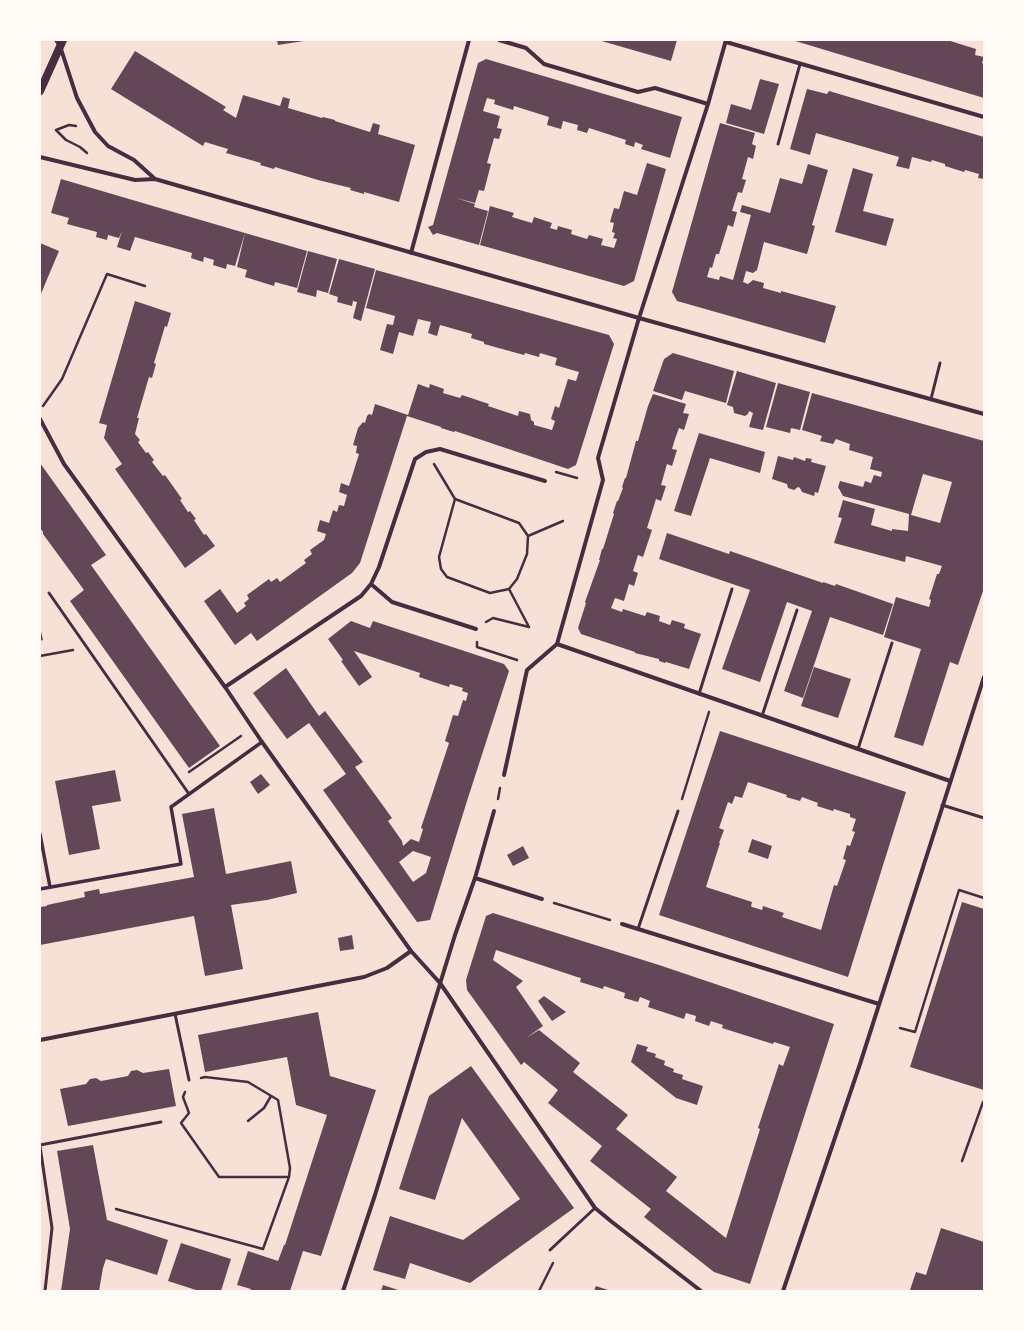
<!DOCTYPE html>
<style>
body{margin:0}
#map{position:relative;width:1024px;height:1331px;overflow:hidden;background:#f7e1d7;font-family:Ubuntu,sans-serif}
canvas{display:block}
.frame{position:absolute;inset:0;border:41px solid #fffaf5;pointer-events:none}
</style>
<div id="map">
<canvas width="1024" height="1331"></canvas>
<div class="frame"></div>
</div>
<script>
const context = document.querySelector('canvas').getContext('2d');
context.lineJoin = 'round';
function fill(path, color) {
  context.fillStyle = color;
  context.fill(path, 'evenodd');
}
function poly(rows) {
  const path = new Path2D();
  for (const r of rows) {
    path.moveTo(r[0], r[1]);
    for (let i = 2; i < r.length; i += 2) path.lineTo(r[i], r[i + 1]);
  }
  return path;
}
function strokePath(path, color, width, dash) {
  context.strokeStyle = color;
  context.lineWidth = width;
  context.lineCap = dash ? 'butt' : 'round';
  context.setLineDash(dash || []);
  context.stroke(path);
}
fill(poly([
 [277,40,304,40,304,41,278,45],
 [598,40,677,40,671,61],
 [792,40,940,40,945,41,947,40,976,49,975,55,984,57,982,63,984,64,984,98],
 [135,51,226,107,223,110,236,118,243,95,280,106,283,97,290,99,288,108,322,118,323,117,335,120,335,121,370,132,373,123,380,125,378,134,415,145,399,202,364,192,364,194,350,190,351,188,318,180,275,167,274,169,260,165,261,163,226,153,228,149,205,142,203,146,111,89],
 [486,59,682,117,670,158,641,149,643,145,635,142,634,147,625,144,626,140,589,128,587,133,577,130,578,125,563,121,561,129,547,125,549,117,514,106,513,110,494,104,495,100,487,98,483,111,500,116,497,128,502,129,499,139,494,138,487,163,491,164,484,191,479,190,475,203,456,198,475,204,474,207,488,211,479,245,437,233,433,235,428,227,433,225,478,63],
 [760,79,779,84,764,134,726,123,731,104,751,110],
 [807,89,827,94,829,91,984,137,984,179,978,178,979,174,965,170,964,172,945,166,945,164,932,160,931,162,912,157,909,169,896,166,899,157,816,133,810,155,790,149],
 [720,123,755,133,752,144,756,146,753,159,748,157,742,179,746,180,742,193,738,192,732,211,737,212,733,227,728,225,719,254,716,254,712,268,710,267,707,277,719,280,720,276,733,280,751,215,740,212,742,205,770,213,780,178,802,184,808,164,828,170,812,225,815,226,807,254,764,242,757,270,753,273,746,271,743,282,748,284,753,280,764,283,763,288,781,293,781,291,836,306,825,343,677,301,672,292],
 [647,163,666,169,634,281,624,286,480,245,490,206,514,213,512,217,532,223,534,217,552,223,550,228,557,230,558,226,572,230,571,234,587,239,589,235,603,239,601,245,614,248,617,239,613,238,615,233,612,232,614,223,610,222,614,208,619,209,624,191,637,195],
 [853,168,873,174,863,211,894,219,886,246,835,232],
 [61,179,245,233,235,266,227,264,226,269,213,265,214,260,204,257,203,262,191,258,192,253,135,237,130,251,117,247,122,231,119,238,108,235,107,240,96,237,97,232,67,224,69,218,51,213],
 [245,233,307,251,297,288,275,282,274,286,245,277,247,270,237,267],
 [40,243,59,251,40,296],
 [308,251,337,259,328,293,317,290,316,297,297,292],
 [339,259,375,269,361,321,353,318,357,302,353,301,352,306,337,302,338,297,329,294],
 [376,270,609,335,614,344,576,465,568,469,455,431,454,432,441,428,441,427,407,416,360,563,352,573,257,641,251,633,235,645,204,601,220,589,237,613,246,606,244,603,249,599,247,595,269,579,271,582,277,578,280,582,306,563,304,560,312,554,310,550,324,540,326,534,317,531,320,520,329,523,333,510,337,512,339,505,344,506,347,495,339,492,341,483,349,486,359,454,356,453,357,446,353,445,358,428,363,422,365,423,367,416,369,414,372,415,375,404,408,415,418,384,429,388,430,384,444,389,443,393,460,398,462,395,489,404,488,406,518,416,519,411,530,414,531,420,534,422,534,425,552,430,555,421,551,419,555,406,559,408,568,379,576,381,579,372,555,365,557,358,540,353,539,357,525,353,524,355,484,344,484,342,471,338,472,334,440,325,437,336,428,333,431,322,418,319,413,336,399,332,393,354,380,350,387,324,393,325,395,316,366,308],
 [135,301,171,313,167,327,165,326,154,363,156,364,152,378,149,377,137,418,139,418,135,434,140,440,138,442,146,453,148,452,154,460,152,462,163,476,165,475,182,499,180,500,188,512,190,511,196,519,194,520,204,535,206,534,215,546,185,568,115,469,122,464,104,438,107,425,99,423],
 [673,353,734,371,726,403,685,391,682,400,653,391,664,359],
 [737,371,776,383,763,430,749,427,753,413,749,411,748,414,745,416,734,413,733,407,727,405],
 [778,383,810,392,800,430,791,428,790,433,766,427],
 [812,393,984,441,984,588,958,665,950,662,923,746,894,737,921,649,884,637,896,597,929,607,931,600,929,599,937,574,939,574,942,566,906,556,905,562,834,543,842,518,838,517,843,500,875,509,871,525,892,531,892,529,908,531,909,514,843,496,838,487,840,481,863,487,865,481,871,483,874,475,881,477,882,472,870,469,873,457,849,450,850,444,836,439,833,444,820,441,822,436,802,430],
 [923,474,952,482,940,523,911,515],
 [653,394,686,404,683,413,689,414,684,430,679,428,675,439,672,449,677,450,672,466,667,464,661,485,666,486,661,501,656,499,652,512,647,528,652,530,643,557,638,555,633,571,638,573,634,586,629,584,624,601,615,598,611,608,622,612,623,609,645,616,647,612,660,616,659,621,670,625,672,620,685,624,684,628,701,634,689,669,666,662,665,663,659,661,659,659,635,653,635,652,581,634,578,628,586,603,585,602,600,560,599,560,602,549,603,549,614,514,613,513,617,501,618,501,623,488,622,487,625,478,626,478,636,441,638,441,648,406],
 [699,433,765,452,760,473,710,458,691,516,674,511],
 [778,456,793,460,794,457,805,461,806,458,812,459,811,462,826,466,818,493,815,492,814,496,802,492,800,488,798,487,794,490,788,488,787,484,772,479],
 [40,463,106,555,91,565,220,746,189,768,70,601,84,590,43,534,43,532,40,528],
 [667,533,729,554,730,551,823,583,823,582,835,586,836,584,893,604,883,635,830,617,803,698,784,691,812,611,787,602,760,682,722,669,750,590,659,559],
 [351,621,370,628,373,621,504,664,509,671,467,801,430,920,417,922,323,790,346,774,309,723,287,739,253,693,286,668,319,716,325,711,363,762,355,767,392,818,388,821,402,841,403,846,411,839,419,842,423,829,421,828,449,743,445,741,453,715,458,716,463,700,466,701,468,693,462,691,463,688,450,684,449,687,419,677,420,673,354,651,372,677,359,686,341,661,343,660,328,639],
 [413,851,431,857,426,873,413,882,399,862],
 [40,627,43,640,40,641],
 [814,667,851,679,838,718,801,706],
 [720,731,906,792,848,977,659,915],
 [748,782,787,795,786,797,800,801,802,797,818,803,817,806,833,811,834,809,850,814,850,817,856,819,852,831,855,832,850,846,847,845,843,859,846,860,837,886,834,885,821,930,782,917,784,913,763,906,762,910,752,907,751,906,752,902,706,887,720,843,719,843,724,830,719,828,728,802,732,804,735,796,742,798],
 [115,770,121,801,92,806,100,849,69,855,55,781],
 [261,774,270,785,258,794,250,782],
 [214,808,226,874,291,861,297,893,267,900,231,905,243,969,205,976,194,916,40,945,40,907,47,906,47,905,85,897,84,892,99,889,100,894,194,877,182,814],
 [752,839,772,846,768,859,748,852],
 [523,846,529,858,513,866,507,855],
 [962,902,984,909,984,1090,910,1067],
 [493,913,659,965,834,1024,750,1284,714,1272,644,1217,651,1209,590,1161,602,1146,548,1103,558,1090,524,1062,521,1065,467,990,466,980,486,916],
 [496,950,577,977,581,978,580,982,603,989,604,986,625,993,624,998,638,1002,640,997,650,1001,648,1007,684,1019,686,1013,696,1016,695,1021,709,1026,711,1021,723,1025,722,1028,773,1044,774,1042,790,1047,783,1066,779,1064,758,1128,760,1129,726,1238,666,1191,677,1177,616,1129,628,1115,573,1072,580,1063,539,1030,526,1038,543,1026,516,987,523,981,493,960],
 [352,935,354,949,340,951,338,938],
 [544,996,566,1012,552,1021,538,1001],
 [318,1012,330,1076,376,1090,321,1256,303,1251,290,1291,250,1291,251,1289,237,1285,248,1251,278,1261,284,1245,285,1245,327,1115,296,1105,287,1057,205,1072,198,1035],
 [637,1044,648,1047,646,1051,656,1054,655,1057,665,1061,664,1065,674,1069,673,1072,683,1075,682,1079,703,1086,697,1105,676,1098,631,1062],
 [471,1066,574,1208,470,1283,410,1263,405,1279,373,1270,390,1216,463,1240,520,1199,462,1118,435,1200,399,1189,429,1096],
 [169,1069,176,1106,68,1126,60,1089,86,1084,90,1079,96,1078,101,1081,128,1076,131,1071,137,1070,143,1073],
 [93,1145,107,1220,168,1240,157,1275,106,1259,103,1268,99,1291,61,1291,70,1229,57,1151],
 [941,1228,984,1242,984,1291,910,1290,916,1272,926,1275],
 [181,1243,231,1259,221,1291,199,1291,168,1281],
 [383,1285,401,1291,381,1291],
 [596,1286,611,1291,594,1291]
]), '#644757');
strokePath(poly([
 [76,126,69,125,56,130,66,140,80,147,87,153],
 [43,406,62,379,107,274,145,286],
 [434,464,455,499,519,523,528,536,527,554,517,579,509,589,490,593,447,577,441,569,439,557,455,499],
 [556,472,577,478],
 [528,536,563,521],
 [509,589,529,627],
 [486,622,493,618,529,627],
 [477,642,477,647,517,660],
 [40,656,73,650],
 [189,772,241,736],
 [498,799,500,788],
 [682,799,709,712],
 [554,903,610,920],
 [900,1028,915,1032,959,890,984,898],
 [185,1092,183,1097,189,1113,181,1123,219,1177,289,1177],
 [248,1121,264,1108,271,1096],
 [962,1161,983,1102],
 [116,1209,263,1249,289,1177,290,1168,278,1100,248,1082,205,1077,201,1078],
 [539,1291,553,1263]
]), '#4a2c40', 2.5);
strokePath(poly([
 [778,144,800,64],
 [931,399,940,363],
 [49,593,189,794],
 [699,694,732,589],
 [762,716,797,610],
 [858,749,892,643],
 [942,805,984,818],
 [638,929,678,811],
 [175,1014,189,1080],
 [40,1145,161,1122],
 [40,1146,52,1228,45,1291],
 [550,1250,595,1208]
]), '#4a2c40', 3);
strokePath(poly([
 [40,834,50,887],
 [40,889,181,864,171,807,262,742]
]), '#4a2c40', 3.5);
strokePath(poly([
 [56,40,60,46,77,98,95,132,108,146,134,160,155,179],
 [499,40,526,48,544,64,638,92,655,88,708,104],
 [726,42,984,117],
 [40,157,135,180,155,179,639,318,984,414],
 [411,253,469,40],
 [40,419,64,464,225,687,262,742,411,951,440,983,595,1208,612,1222,701,1291],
 [371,584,392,602,476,629],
 [557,644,950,781],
 [225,687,361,596,371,584,379,567,415,459,426,452,440,449,545,481],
 [504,775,527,670,557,644,603,480,598,458,639,318,708,104,726,40],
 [475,878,542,899],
 [622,924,879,1004],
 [40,1040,364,977,387,968,411,951],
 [343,1291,375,1195,455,935,475,878,494,811],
 [783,1291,860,1064,984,677]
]), '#4a2c40', 4);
strokePath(poly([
 [40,91,63,40]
]), '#4a2c40', 8);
</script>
